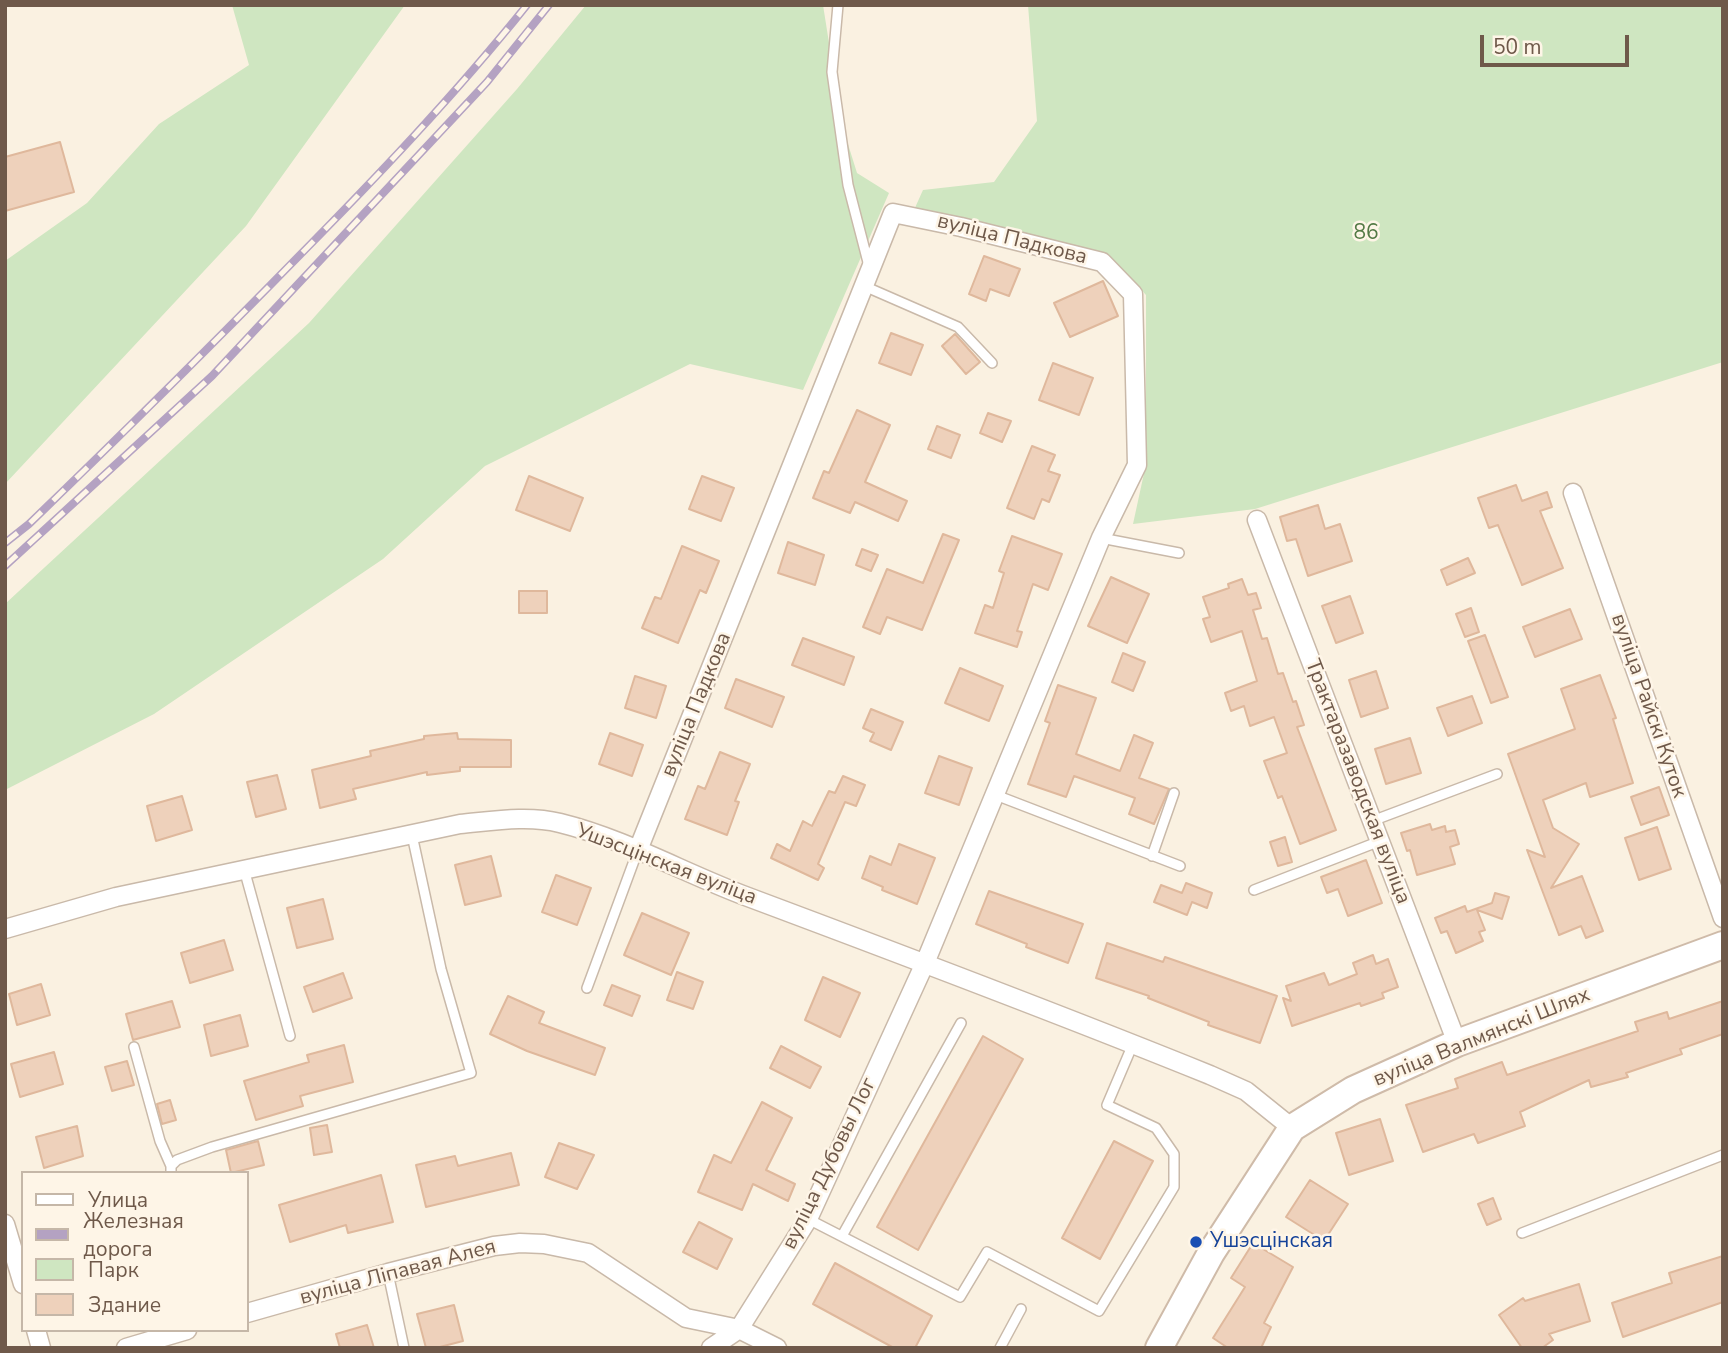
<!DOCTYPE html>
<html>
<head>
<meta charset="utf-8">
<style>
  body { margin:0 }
  #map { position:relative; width:1728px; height:1353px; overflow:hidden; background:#faf1e1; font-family:"Nunito Sans",sans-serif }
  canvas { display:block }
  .frame { position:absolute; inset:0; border:7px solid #6f594a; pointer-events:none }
  .legend { position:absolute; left:21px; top:1171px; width:228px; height:161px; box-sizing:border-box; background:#fef5e7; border:2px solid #c5b7a8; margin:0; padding:9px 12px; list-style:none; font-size:21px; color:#6f594a }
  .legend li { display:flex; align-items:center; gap:14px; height:35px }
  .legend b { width:35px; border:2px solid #c5b7a8 }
  .scale { position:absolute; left:1480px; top:35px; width:149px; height:32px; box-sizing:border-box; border:4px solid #6f594a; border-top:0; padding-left:9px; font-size:21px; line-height:24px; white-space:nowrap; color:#6f594a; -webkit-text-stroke:5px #fef5e7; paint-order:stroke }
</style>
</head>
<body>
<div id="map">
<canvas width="1728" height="1353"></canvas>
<div class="frame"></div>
<ul class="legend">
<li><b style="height:9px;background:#fff"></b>Улица</li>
<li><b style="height:9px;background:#b4a2c2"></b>Железная дорога</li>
<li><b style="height:19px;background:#cfe6c1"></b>Парк</li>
<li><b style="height:19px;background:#eed1bb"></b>Здание</li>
</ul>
<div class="scale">50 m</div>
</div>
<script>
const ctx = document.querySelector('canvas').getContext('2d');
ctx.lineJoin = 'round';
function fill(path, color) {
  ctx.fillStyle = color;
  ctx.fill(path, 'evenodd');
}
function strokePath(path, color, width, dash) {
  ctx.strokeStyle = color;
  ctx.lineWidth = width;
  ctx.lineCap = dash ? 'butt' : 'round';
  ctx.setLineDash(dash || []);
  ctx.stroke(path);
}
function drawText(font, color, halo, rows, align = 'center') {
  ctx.font = font + ' "Nunito Sans",sans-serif';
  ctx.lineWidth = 5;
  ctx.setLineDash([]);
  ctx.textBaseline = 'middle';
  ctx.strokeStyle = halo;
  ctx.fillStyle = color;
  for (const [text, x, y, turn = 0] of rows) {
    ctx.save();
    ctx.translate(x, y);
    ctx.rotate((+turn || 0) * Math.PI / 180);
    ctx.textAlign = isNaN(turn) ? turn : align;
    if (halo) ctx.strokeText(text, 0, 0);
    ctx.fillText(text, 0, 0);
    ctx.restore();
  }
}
fill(new Path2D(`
  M232,5H405L246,226L5,484V261L87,203L159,124L249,65Z
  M586,5H823L842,125L857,173L889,193L803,390L690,364L485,466L383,559L154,714L5,790V604L309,323L517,89Z
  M1028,5H1723V362L1255,509L1133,524L1146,464V295L1109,255L914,210L923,190L994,182L1037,121Z`), '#cfe6c1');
const building = new Path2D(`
  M60,142L74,192L5,211V157Z
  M984,256L1020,269L1009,296L990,289L986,301L969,294Z
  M1103,281L1118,316L1070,337L1054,303Z
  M891,333L923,345L911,375L879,363Z
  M955,334L980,362L966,374L942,346Z
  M1053,363L1093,378L1079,415L1039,400Z
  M857,410L890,425L865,482L907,501L898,521L855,502L850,513L813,498L824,471L829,473Z
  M988,413L1011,421L1002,442L980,433Z
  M937,426L960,435L951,458L928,449Z
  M1032,446L1055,455L1048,471L1060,475L1049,502L1042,499L1034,519L1007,508Z
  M529,476L583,498L570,531L516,510Z
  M702,476L734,488L721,521L689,509Z
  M1516,485L1522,501L1547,492L1552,507L1540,511L1563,568L1522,585L1498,525L1489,528L1478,498Z
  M1318,505L1325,529L1340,524L1352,561L1308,576L1296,539L1287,541L1280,517Z
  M943,534L959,540L922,630L887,617L880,634L863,627L887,569L923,583Z
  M1012,536L1062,554L1048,590L1033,584L1017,631L1022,632L1017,647L975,633L985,605L993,608L1004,573L999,571Z
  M788,542L824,555L815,585L778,573Z
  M682,546L719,561L706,593L700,590L678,643L642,628L655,597L661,599Z
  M862,549L878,555L871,571L856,565Z
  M1468,558L1475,573L1447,585L1441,570Z
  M1111,577L1149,594L1127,643L1088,626Z
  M1242,579L1248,595L1256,593L1261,608L1253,610L1262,639L1267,638L1278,674L1283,673L1293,702L1296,701L1304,725L1297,727L1336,830L1300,844L1282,796L1278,798L1264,761L1287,753L1274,717L1250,726L1244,706L1231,711L1225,693L1257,681L1242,631L1211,642L1203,619L1210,617L1203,597L1229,588L1228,584Z
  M519,591H547V613H519Z
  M1350,596L1363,633L1336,643L1322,606Z
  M1471,608L1479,632L1465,637L1456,614Z
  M1570,609L1582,639L1535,657L1523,627Z
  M1485,635L1508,697L1491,703L1468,641Z
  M803,638L854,657L844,685L792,665Z
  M1123,653L1145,662L1133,691L1112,682Z
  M960,668L1003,686L989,721L945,703Z
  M1376,671L1388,708L1361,717L1349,680Z
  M1600,675L1616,718L1613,719L1633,783L1590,797L1586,783L1543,800L1553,828L1579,844L1551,888L1582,876L1603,931L1586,938L1581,926L1559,935L1527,850L1545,857L1508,754L1575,729L1561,689Z
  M635,676L666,686L656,718L625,708Z
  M736,679L784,697L772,727L725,708Z
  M1058,685L1096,698L1076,754L1120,771L1134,735L1153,743L1139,778L1169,789L1154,824L1129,814L1135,798L1074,776L1066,797L1028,784L1050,723L1045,721Z
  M1472,696L1482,723L1448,736L1437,708Z
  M871,709L903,722L891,750L870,741L874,733L863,728Z
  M457,733L458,739L511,740V767H460V771L427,775V772L353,789L356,799L320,808L312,770L371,756L370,751L424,739V736Z
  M610,733L643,745L632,776L599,764Z
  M1410,738L1421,773L1386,784L1375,749Z
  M720,752L750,764L735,801L739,802L727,835L685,819L698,786L705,789Z
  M939,756L972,768L959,805L925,793Z
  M277,775L286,809L256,817L247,782Z
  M843,776L865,785L856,806L845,802L818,864L824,868L818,880L771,858L777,844L790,851L803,821L812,826L829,791L835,793Z
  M1659,787L1669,815L1641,825L1631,797Z
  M182,796L192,830L156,841L147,806Z
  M1430,824L1432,830L1445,826L1446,832L1455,830L1459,844L1450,847L1455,864L1417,875L1410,850L1407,851L1401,833Z
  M1657,827L1671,869L1639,880L1625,838Z
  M1285,837L1292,862L1278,866L1270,842Z
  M899,844L935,858L917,904L882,890L883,887L862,878L870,856L891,865Z
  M491,856L501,896L465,905L455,865Z
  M1366,860L1382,903L1348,916L1338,889L1327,893L1321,877Z
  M556,875L591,888L577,925L542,912Z
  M1186,883L1212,893L1207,908L1192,902L1187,915L1154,902L1161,885L1182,893Z
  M989,891L1083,924L1068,963L1026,947L1027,944L976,924Z
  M1495,893L1509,897L1502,919L1477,910L1485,930L1479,932L1483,941L1456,953L1447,931L1441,933L1435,918L1465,906L1467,912L1492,903Z
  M323,899L333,939L297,948L287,908Z
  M642,913L689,933L671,975L624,955Z
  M224,940L233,970L190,983L181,953Z
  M1107,943L1163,962L1165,957L1277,996L1260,1043L1208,1025L1209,1022L1148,998L1149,996L1096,978Z
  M1373,955L1376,964L1388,959L1398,987L1382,993L1384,998L1361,1006L1360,1003L1292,1026L1283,998L1291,1001L1286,986L1324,973L1329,985L1357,974L1353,963Z
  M677,972L703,982L693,1009L667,1000Z
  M343,973L352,998L313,1012L304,987Z
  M823,977L860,993L840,1037L805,1020Z
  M41,984L50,1015L17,1025L9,994Z
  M612,985L640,996L632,1016L604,1005Z
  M508,996L544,1012L539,1023L605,1048L595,1075L527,1051L490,1034Z
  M172,1001L180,1027L133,1040L126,1014Z
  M1723,1001V1034L1680,1049L1682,1054L1626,1073L1628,1077L1591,1087L1589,1080L1520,1112L1525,1126L1478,1143L1474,1134L1423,1152L1406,1105L1458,1088L1455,1079L1502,1062L1507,1075L1638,1031L1635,1022L1667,1012L1669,1019Z
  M240,1015L248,1046L211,1056L204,1025Z
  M983,1036L1023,1059L918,1250L877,1227Z
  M344,1045L353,1082L300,1096L303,1106L256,1120L244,1081L309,1062L307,1055Z
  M781,1046L821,1067L810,1088L770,1068Z
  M54,1052L63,1084L20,1097L11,1064Z
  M127,1061L134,1085L112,1091L105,1067Z
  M170,1100L176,1120L162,1124L157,1104Z
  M762,1102L792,1118L766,1170L795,1184L788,1201L753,1184L742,1210L698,1192L714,1155L731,1163Z
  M1380,1119L1393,1161L1349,1175L1336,1133Z
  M327,1125L332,1152L314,1155L310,1128Z
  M77,1126L83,1156L44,1168L36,1137Z
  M258,1141L264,1165L231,1173L226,1150Z
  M1114,1141L1153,1161L1100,1259L1062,1238Z
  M559,1143L594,1155L577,1189L545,1177Z
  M511,1153L519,1185L426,1207L416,1165L455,1156L458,1166Z
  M381,1175L393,1222L348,1233L346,1225L290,1242L279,1205Z
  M1310,1180L1348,1204L1324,1241L1286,1217Z
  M1493,1198L1501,1219L1487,1225L1478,1204Z
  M699,1222L732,1239L717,1269L683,1252Z
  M1253,1243L1293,1267L1264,1323L1271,1327L1261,1348H1228L1213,1338L1245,1287L1231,1278Z
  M1723,1256V1302L1623,1337L1612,1303L1672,1283L1669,1273Z
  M835,1263L932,1316L915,1348H894L813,1304Z
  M1579,1284L1590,1321L1549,1334L1553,1340L1542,1348H1522L1499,1315L1523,1298L1525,1301Z
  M454,1305L463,1341L436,1348H426L417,1314Z
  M367,1325L374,1348H340L336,1334Z`);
fill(building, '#eed1bb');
strokePath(building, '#dfb89c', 2);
const lane = new Path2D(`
  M838,5L832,72L848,185L869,266
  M864,286L958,327L992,363
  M1101,538L1179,553
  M993,794L1180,866
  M1372,821L1497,774
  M1152,856L1174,793
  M244,869L290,1036
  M1254,890L1380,841
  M587,988L638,850
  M134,1047L160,1141L171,1166
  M171,1173V1166L177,1160L212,1147L471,1073L441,969L412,835
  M808,1219L960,1297L987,1252L1099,1311L1174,1187V1154L1156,1128L1107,1105L1133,1044
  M1522,1233L1723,1155
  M842,1236L961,1023
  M388,1273L404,1348
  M1000,1348L1021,1309`);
const street = new Path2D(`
  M1573,493L1723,918
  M1257,520L1457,1043
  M638,850L893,213L961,227L1102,262L1133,294L1137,465L1101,538L925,963L808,1219L739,1329L711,1348
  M5,929L116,897L460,824C493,821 528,815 560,823C625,839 686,874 748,897C903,955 1057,1013 1210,1075L1246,1091L1292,1128
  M5,1224L23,1284
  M247,1313L388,1273L494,1246L520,1243L544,1244L588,1253L686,1318L739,1329L777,1348
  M36,1330L41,1348
  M126,1348L187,1330`);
const secondary = new Path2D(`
  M1159,1348L1211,1253L1292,1128L1353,1090L1457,1043L1723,945`);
strokePath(lane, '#c9b9a9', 12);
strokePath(street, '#c9b9a9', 21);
strokePath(secondary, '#cfbba9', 30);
strokePath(lane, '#fff', 9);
strokePath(street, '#fff', 18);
strokePath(secondary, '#fff', 26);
const rail = new Path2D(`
  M5,543L29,524C119,437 207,350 294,261C375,179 454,96 527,5
  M5,566L212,376L487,82L549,5`);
strokePath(rail, '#b4a2c2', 8);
strokePath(rail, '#fef5e7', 5, [16]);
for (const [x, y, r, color] of [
  [1196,1242,7,"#1a4fb4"]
]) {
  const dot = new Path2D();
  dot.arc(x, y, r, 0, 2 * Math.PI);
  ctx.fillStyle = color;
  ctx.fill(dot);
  strokePath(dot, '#fef5e7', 2.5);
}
drawText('21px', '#547a46', '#fef5e7', [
  ["86",1366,234]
]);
drawText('21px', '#6f594a', '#fef5e7', [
  ["вуліца Падкова",1012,240,14],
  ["вуліца Падкова",697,705,-68],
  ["вуліца Райскі Куток",1648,706,71],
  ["Трактаразаводская вуліца",1357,782,69],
  ["Ушэсцінская вуліца",666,865,21],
  ["вуліца Валмянскі Шлях",1482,1038,-22],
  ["вуліца Дубовы Лог",830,1164,-64],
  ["вуліца Ліпавая Алея",398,1273,-15]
]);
drawText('21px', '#164399', '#fef5e7', [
  ["Ушэсцінская",1210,1242]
], 'left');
</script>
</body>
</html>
